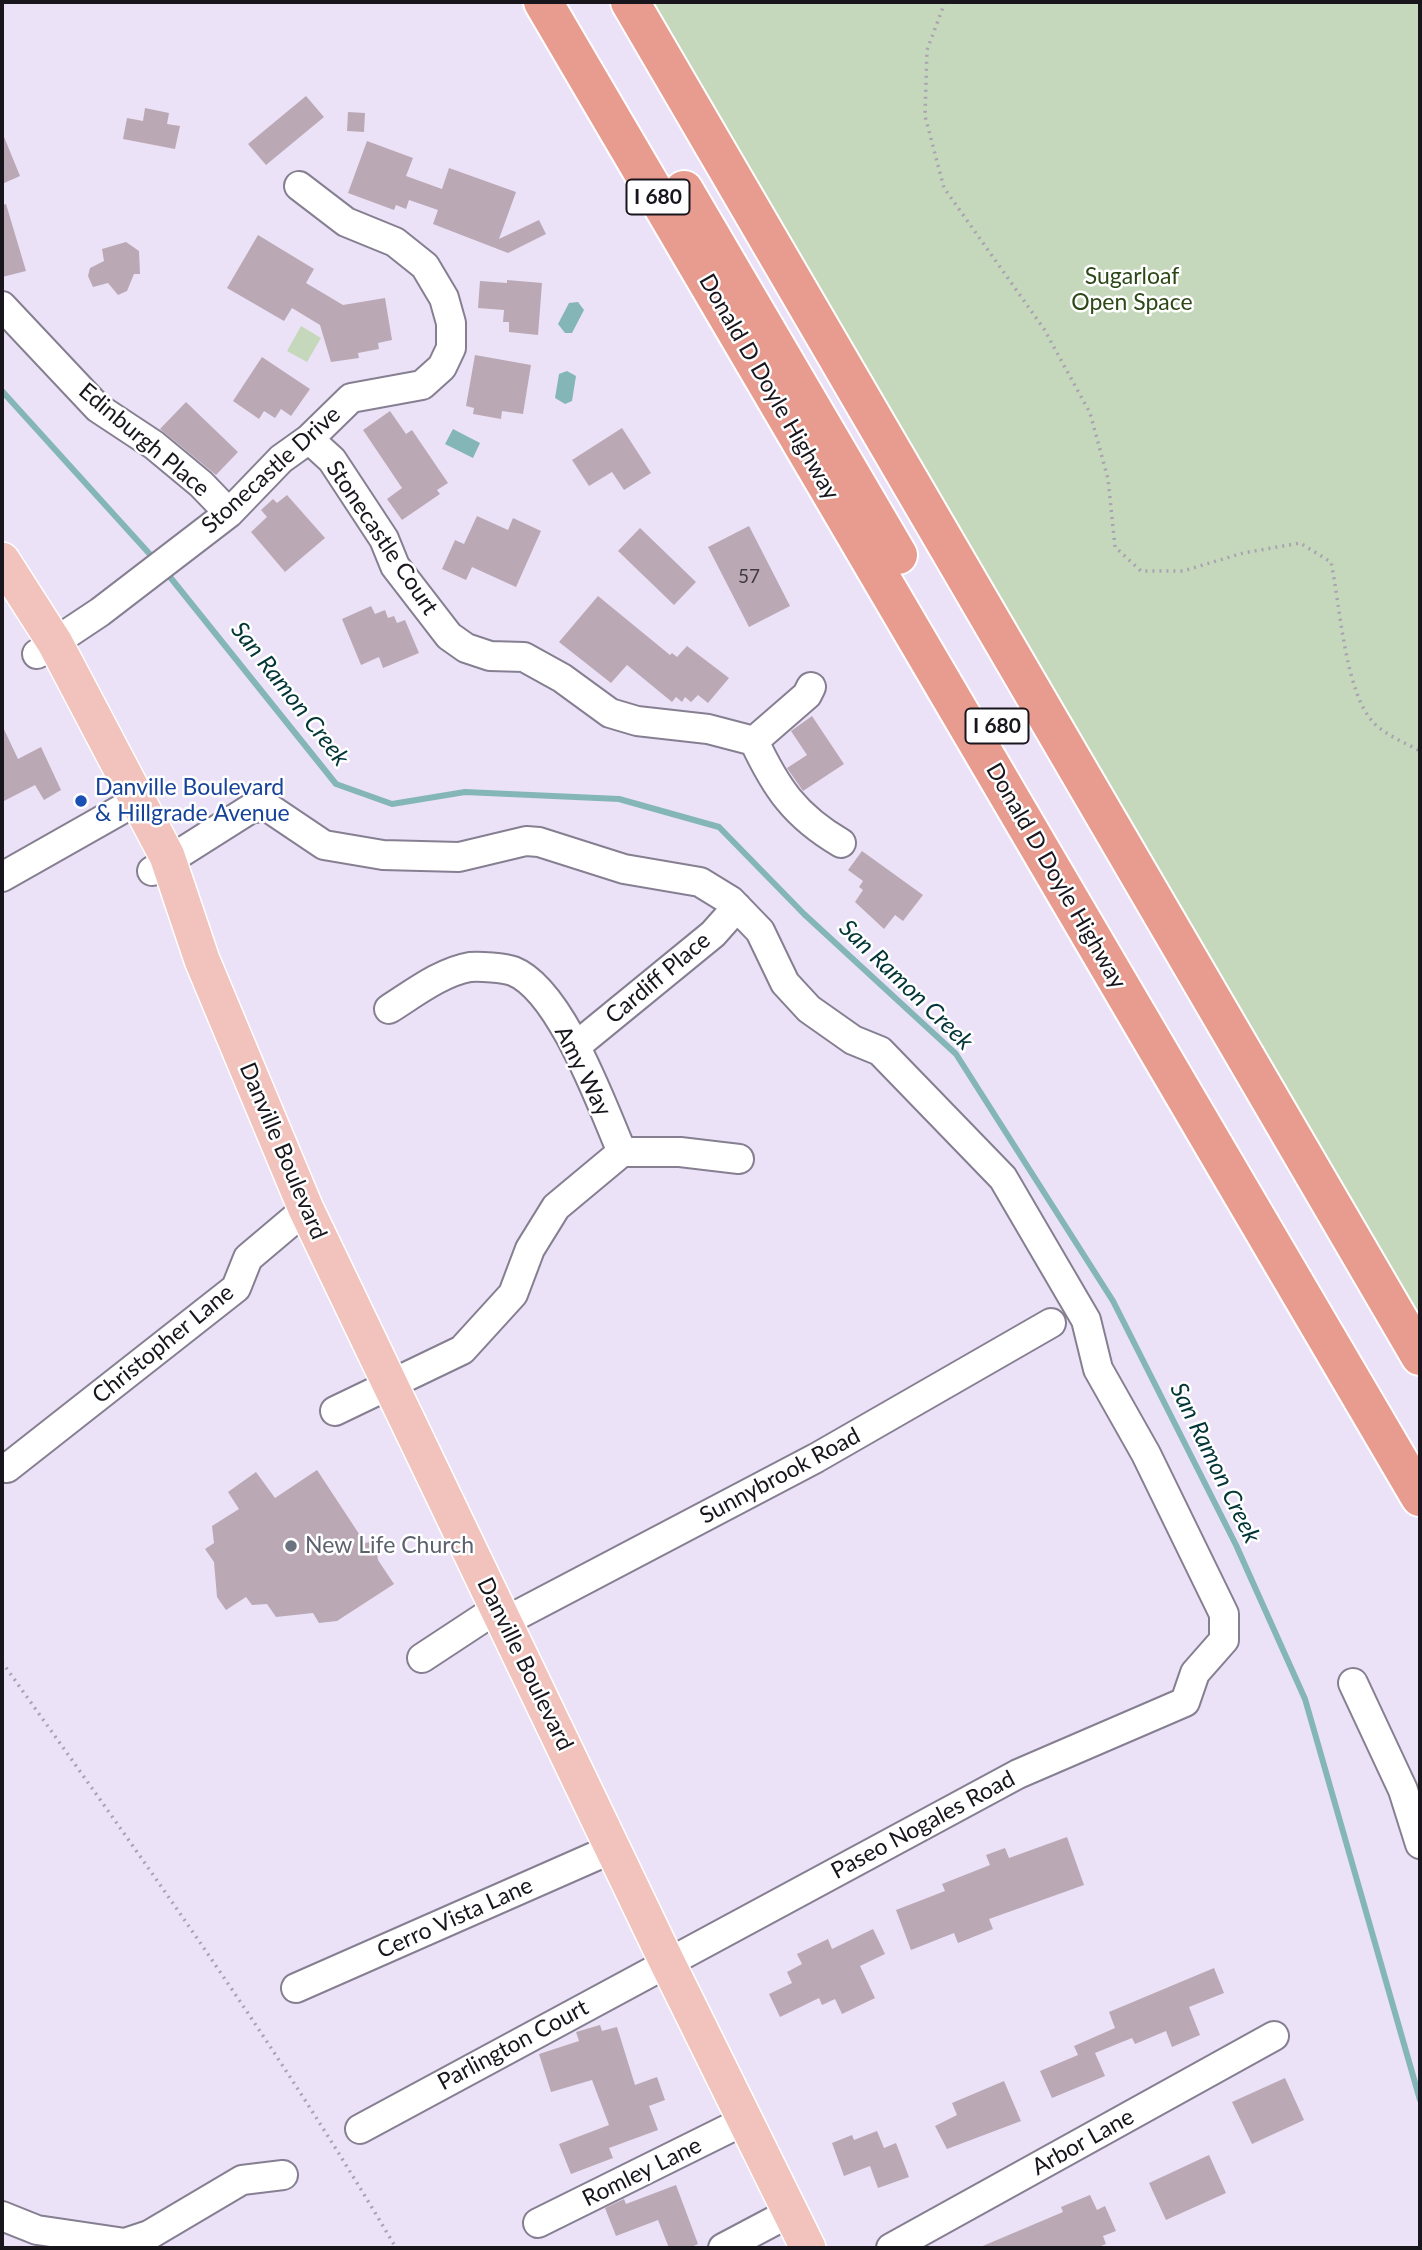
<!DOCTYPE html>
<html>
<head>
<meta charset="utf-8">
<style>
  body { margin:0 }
  #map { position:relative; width:1422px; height:2250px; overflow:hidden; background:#ebe2f7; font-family:Lato,sans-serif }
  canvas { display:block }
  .frame { position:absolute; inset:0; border:4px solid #18151c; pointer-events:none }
</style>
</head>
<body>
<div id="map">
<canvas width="1422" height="2250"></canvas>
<div class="frame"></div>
</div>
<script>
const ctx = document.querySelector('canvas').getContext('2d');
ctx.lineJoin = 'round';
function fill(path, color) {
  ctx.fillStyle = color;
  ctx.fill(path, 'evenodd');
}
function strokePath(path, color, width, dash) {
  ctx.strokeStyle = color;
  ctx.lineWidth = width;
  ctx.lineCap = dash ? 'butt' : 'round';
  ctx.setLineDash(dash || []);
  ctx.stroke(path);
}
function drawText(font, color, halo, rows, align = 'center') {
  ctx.font = font + ' Lato,sans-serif';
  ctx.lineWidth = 5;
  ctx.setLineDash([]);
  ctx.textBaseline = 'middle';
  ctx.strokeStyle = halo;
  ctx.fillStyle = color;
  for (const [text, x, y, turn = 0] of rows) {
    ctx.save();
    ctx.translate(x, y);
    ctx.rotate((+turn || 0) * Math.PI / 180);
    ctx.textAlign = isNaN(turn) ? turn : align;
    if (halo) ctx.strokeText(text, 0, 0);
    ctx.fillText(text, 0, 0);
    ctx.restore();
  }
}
fill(new Path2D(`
  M630,2H1420V1356Z
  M301,326L321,338L307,362L287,351Z`), '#c6d8bb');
fill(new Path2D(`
  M578,302L584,310L572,333H565L558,324L569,303Z
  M567,371L576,376L572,401L565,404L555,398L559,374Z
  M453,429L480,443L473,458L445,444Z`), '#84b6b7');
strokePath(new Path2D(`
  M2,391L156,561
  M166,572L336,784L392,804L465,792L619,799L719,827L804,914L956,1054L1113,1301L1236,1545L1305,1699L1420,2100`), '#84b6b7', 6);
fill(new Path2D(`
  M306,96L324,117L266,165L248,144Z
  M145,108L169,113L167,124L180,126L175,149L123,139L127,118L143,121Z
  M348,112L365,113L364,132L347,131Z
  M2,132L20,176L2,184Z
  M367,141L413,158L406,176L442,189L449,168L516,192L499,239L539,220L546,234L508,253L433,224L438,210L409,200L406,209L396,205L394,210L348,193Z
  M6,204L26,271L2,277V205Z
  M258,235L314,269L306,283L343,305L385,298L392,340L378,343L379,349L358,353L359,358L331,362L320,325L292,308L284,321L227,288Z
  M126,242L139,251L140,274H134L127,291L118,295L108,283L93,287L88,276L90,268L104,261L102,249Z
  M507,280L542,283L538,335L509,332V322H503L504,310L478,308L480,281L507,283Z
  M475,355L531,365L523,414L502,411L501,419L473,414L474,408L466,406Z
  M262,357L310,389L291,416L281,409L275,418L264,411L259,419L233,401Z
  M186,402L238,452L216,475L160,429Z
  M390,411L406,434L412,430L448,483L437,490L440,494L402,520L387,499L402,488L363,430Z
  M622,428L651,473L624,490L612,472L589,486L572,460Z
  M287,495L325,538L285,572L251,532L267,517L261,510L273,499L277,503Z
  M477,516L508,530L513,518L541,531L516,587L472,567L466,580L442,569L455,540L464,544Z
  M749,526L790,606L749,627L708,547Z
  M640,528L696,582L674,605L618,551Z
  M598,596L670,655L672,653L677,657L687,646L729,678L708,703L698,695L691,702L685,697L682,702L676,697L672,702L627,665L611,683L559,642Z
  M371,606L375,614L385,610L388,618L394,616L397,623L405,620L419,653L383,668L379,657L361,665L342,619Z
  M812,716L844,764L803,791L787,768L807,755L791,731Z
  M2,725L18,759L41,747L61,790L44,800L35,785L2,802Z
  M862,851L923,895L903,921L895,915L884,929L855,902L863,890L859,887L863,881L848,870Z
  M317,1470L365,1543L370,1542L377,1553L378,1560L394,1584L337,1621L319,1623L313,1613L276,1617L267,1604L252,1605L246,1597L226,1610L217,1597L214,1562L205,1549L214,1543L212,1526L239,1509L228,1492L256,1472L275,1498Z
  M1067,1837L1084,1885L989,1919L993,1929L958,1943L954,1933L911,1950L896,1910L945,1891L942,1884L990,1865L986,1855L1005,1848L1009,1858Z
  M873,1929L885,1954L860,1966L875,1998L842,2014L835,1999L822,2005L819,1998L780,2017L769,1994L792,1983L787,1972L802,1964L797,1954L828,1939L832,1949Z
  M1214,1968L1224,1993L1189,2007L1200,2035L1172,2047L1166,2031L1135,2044L1132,2038L1095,2053L1105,2076L1052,2098L1040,2071L1078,2055L1074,2046L1115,2028L1109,2012Z
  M600,2025L602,2031L617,2027L635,2085L657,2077L665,2100L649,2106L658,2130L609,2148L613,2158L571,2174L559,2144L609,2125L592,2080L551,2092L539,2054L579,2041L576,2032Z
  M1285,2078L1304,2120L1252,2144L1232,2102Z
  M1004,2081L1021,2121L947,2149L935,2126L957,2115L952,2103Z
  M877,2131L884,2148L896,2143L909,2177L878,2188L870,2166L844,2176L832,2143L852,2135L854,2140Z
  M1209,2155L1226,2193L1166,2220L1149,2183Z
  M676,2185L698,2244L689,2248H669L658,2220L616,2236L605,2208L624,2199L626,2204Z
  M1090,2195L1097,2210L1105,2206L1116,2231L1103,2236L1106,2244L1096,2248H978L1063,2212L1061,2207Z`), '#bba8b5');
const minor = new Path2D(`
  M2,306L98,408L154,445L201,484L229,513
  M309,439L332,460L384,539L395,566L449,636L466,648L490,656L524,657L562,678L610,713L637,721L708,729L754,741C776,788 795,816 841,843
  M37,654L100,612L229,513L281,459L309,439L351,398L422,385L442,367L451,348V323L444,298L425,266L395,242L346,222L299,186
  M754,741L807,695L811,687
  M152,871L250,809L266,806L324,845L383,855L459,857L526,841L539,842L624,869L700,882L731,901L760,931L785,983L809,1009L853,1040L880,1051L1003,1178L1086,1320L1098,1369L1146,1454L1224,1614V1640L1195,1673L1185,1702L1018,1774L360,2129
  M2,877L138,800
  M389,1009C413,994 441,972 470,967C480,966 504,968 513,971C561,990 602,1106 622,1152
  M576,1046L713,934L737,907
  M335,1411L462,1350L513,1294L530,1249L556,1207L622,1152H680L739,1159
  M7,1468L236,1288L248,1258L306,1209
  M504,1622L816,1458L1051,1323
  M422,1658L498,1608
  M1353,1683L1403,1790L1420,1844
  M296,1988L614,1848
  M2,2216L37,2230L125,2243L149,2235L242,2180L283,2175
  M538,2223L746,2120
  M723,2248L791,2212
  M891,2248L1274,2036`);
const major = new Path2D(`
  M2,560L55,643L167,856L202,960L306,1209L667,1962L808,2248`);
const highway = new Path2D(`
  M543,2L1420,1497
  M630,2L1420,1356
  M684,190L898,555`);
strokePath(minor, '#867f91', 32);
strokePath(major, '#fff', 38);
strokePath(highway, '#fff', 42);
strokePath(new Path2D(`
  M945,2L927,50L925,116L944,188L1044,329L1090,413L1108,479L1115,547L1141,571H1183L1243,553L1300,543L1331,562C1340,604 1345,694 1374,723C1385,735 1406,743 1420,751
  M2,1662C139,1854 277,2045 396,2248`), '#a9a2b3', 3.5, [2, 5]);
strokePath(minor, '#fff', 28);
strokePath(major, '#f1c3bc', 35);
strokePath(highway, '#e89b8f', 38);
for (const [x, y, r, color] of [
  [81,801,7,"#1a4fb4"],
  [291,1546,7,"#6b7280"]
]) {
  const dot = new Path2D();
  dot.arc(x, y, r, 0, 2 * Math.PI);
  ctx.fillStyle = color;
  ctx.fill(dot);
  strokePath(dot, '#fff', 2.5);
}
drawText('19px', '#413a42', null, [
  ["57",749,577]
]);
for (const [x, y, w] of [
  [658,197,63],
  [997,726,63]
]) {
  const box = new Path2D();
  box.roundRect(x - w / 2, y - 17.5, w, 35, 5);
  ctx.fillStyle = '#fff';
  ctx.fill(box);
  strokePath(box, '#18151c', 2);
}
drawText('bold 21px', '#18151c', null, [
  ["I 680",658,197],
  ["I 680",997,726]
]);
drawText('23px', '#2c4817', '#fff', [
  ["Sugarloaf",1132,277],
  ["Open Space",1132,303]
]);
drawText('23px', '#18151c', '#fff', [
  ["Donald D Doyle Highway",769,387,60],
  ["Edinburgh Place",144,440,40],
  ["Stonecastle Drive",271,470,-42],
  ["Stonecastle Court",382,538,56],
  ["Donald D Doyle Highway",1056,876,60],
  ["Cardiff Place",658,978,-40],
  ["Amy Way",583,1071,63],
  ["Danville Boulevard",283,1151,67],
  ["Christopher Lane",163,1344,-39],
  ["Sunnybrook Road",780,1476,-28],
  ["Danville Boulevard",525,1664,64],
  ["Paseo Nogales Road",923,1825,-28],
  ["Cerro Vista Lane",455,1918,-24],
  ["Parlington Court",513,2045,-28],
  ["Arbor Lane",1083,2142,-29],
  ["Romley Lane",642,2172,-26]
]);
drawText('23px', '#164399', '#fff', [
  ["Danville Boulevard",95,788],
  ["& Hillgrade Avenue",95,814]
], 'left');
drawText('23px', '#5b616d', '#fff', [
  ["New Life Church",305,1546]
], 'left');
drawText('italic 24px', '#023537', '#fff', [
  ["San Ramon Creek",290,694,52],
  ["San Ramon Creek",906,985,44],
  ["San Ramon Creek",1215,1463,64]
]);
</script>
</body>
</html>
